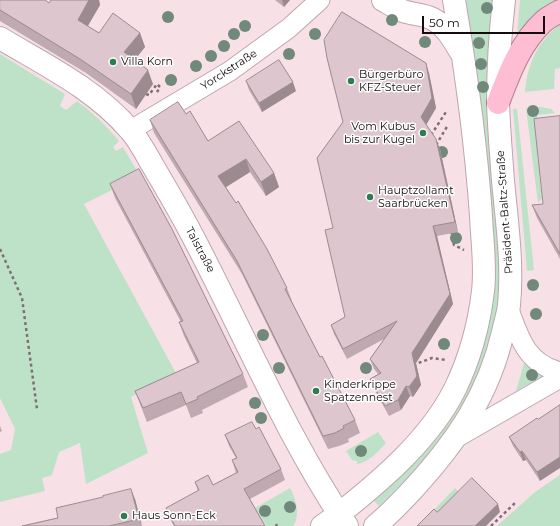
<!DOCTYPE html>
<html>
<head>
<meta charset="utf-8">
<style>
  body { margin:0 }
  #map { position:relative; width:560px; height:526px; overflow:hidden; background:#f8e0e7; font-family:Montserrat,sans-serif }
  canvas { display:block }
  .scale { position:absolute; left:422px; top:16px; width:123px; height:18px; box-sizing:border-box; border:2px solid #130b0e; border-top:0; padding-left:5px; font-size:12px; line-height:14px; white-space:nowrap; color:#130b0e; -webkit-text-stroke:3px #fff; paint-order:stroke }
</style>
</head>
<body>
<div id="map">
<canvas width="560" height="526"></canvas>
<div class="scale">50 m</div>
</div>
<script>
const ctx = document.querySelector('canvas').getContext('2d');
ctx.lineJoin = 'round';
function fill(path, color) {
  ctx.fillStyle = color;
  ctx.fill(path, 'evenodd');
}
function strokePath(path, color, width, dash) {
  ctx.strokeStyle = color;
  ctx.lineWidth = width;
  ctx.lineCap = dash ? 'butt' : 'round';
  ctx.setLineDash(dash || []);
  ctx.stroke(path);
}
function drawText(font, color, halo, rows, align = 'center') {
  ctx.font = font + ' Montserrat,sans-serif';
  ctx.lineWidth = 3;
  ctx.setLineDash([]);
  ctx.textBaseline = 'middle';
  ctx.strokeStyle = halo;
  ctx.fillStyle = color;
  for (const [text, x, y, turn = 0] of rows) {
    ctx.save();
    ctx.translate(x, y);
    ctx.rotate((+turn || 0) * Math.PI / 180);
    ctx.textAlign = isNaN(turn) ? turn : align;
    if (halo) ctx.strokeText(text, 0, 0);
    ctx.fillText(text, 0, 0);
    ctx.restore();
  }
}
fill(new Path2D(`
  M466,0H494L490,29L488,66L487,108L501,262L498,316L474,388L451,429L423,462L379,506L374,501L418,456L446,425L469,386L480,357L490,316L479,109Z
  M520,0H560V1L519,37L517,35Z
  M560,24V68L555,69L554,89L525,92C527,64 538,41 560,24Z
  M0,54L65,94L60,106L66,110L77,101C93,113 106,125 119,141L113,147L116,151L123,147L140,176L84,204L177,375L131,397L148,453L86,484L80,443L59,452L52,475L42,478L45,491L0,502V454L11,450L15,429L0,398Z
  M541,107L551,109L555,113L537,115L541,150L537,151L538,163L542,164L543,172L539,173L542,198L538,203L526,108Z
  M513,109H517L534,270L527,271Z
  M525,360L543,376L516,391Z
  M378,432L386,443C378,452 369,462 357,464V461L352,460L346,451Z
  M560,475V526H497L535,492Z
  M290,488C296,499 301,515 293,526H266L255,508Z
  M455,488L464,497L440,520L432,512Z`), '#bee2c8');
const minor = new Path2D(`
  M131,130L230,71L289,28L320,0
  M508,307C519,336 525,363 560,372
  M456,438L560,378`);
const tertiary = new Path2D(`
  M322,526L339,514`);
const secondary = new Path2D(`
  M383,0C390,4 396,8 403,11C411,14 420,14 428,17C443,22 452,37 460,51
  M0,38C45,65 95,89 130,130C139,140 146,154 153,166C166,188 179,210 191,233C243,331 285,434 347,526
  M339,514C382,480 430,439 455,389C470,358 479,325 483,291C486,266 482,240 481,216C476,144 466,71 454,0
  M375,526C390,514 402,501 414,488C457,441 489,394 503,332C505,323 508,314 509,305C513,264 507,223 503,181C501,155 499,129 498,103C498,69 500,34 504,0`);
const motorway = new Path2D(`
  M498,103C509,74 520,43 544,21C549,17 555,14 560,11`);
strokePath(minor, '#bda6ad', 21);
strokePath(tertiary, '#bda6ad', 24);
strokePath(secondary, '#bda6ad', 24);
strokePath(motorway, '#ac7f8d', 24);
strokePath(new Path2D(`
  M146,94L149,95L157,84L160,87L156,94
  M431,135L446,112
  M436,145L448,125
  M451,231L454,245L464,250
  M0,249L22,298L37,409
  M413,365L432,358L446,360
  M276,524L277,526
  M491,526L516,502`), '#7f6f74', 2.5, [3, 3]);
strokePath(minor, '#fff', 19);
strokePath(tertiary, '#fff', 22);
strokePath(secondary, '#fff', 22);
strokePath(motorway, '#febdd2', 22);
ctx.fillStyle = '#70897a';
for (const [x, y] of [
  [487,8],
  [168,17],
  [392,20],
  [245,26],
  [234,34],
  [315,34],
  [425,42],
  [479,43],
  [224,46],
  [289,54],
  [211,56],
  [481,64],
  [196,66],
  [171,80],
  [483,87],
  [533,111],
  [442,152],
  [456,238],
  [533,285],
  [536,314],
  [263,335],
  [444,344],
  [279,368],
  [366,368],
  [532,375],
  [255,403],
  [261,418],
  [361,451],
  [290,507],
  [265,511]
]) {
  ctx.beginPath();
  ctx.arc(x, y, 6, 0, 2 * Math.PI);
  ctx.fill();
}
fill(new Path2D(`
  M0,0L49,3L51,0H99L100,5L88,26L99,33H140L145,47L134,60L153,84L136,109L86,73L0,21Z
  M275,0H290L284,7Z
  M429,73L436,108L426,124L440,149L458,232L437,236L453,304L416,363L421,385L413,397L410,396L401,410L389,416L374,389L370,379L378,374L374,369L370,359L384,339L347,359L334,334L331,325L345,317L333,228L343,122Z
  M246,81L296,91L262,112L249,90Z
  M186,114L208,141L274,173L279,187L266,196L250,172L226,187L287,288L292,301V302L320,357L355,420L360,433L348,439L349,442L339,446L328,449L242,274L154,133L150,120Z
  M560,116V259L537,218L532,205L543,204Z
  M110,184L243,374L248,387L202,410L203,413L191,418L186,405L147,422L140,404L135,391L197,363L184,336L179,322H181L115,198Z
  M538,419L540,481L526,460L523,461L513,446L509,437Z
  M0,426L2,431L0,432Z
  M256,429L281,469L285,480L250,499L265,526H174L170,519L166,508L198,491L195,482L213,485L236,473L232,460L236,458L229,446L225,435Z
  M135,499L142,526H22Z`), '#beaab0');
fill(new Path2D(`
  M89,0H99L100,5L83,34L78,20Z
  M282,0H290L284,7Z
  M140,33L145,47L129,67L124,52Z
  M426,63L429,73L436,108L425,127L421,117Z
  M148,70L153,84L136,109L131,94Z
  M293,82L296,91L262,112L259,103Z
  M436,139L440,149L458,232L455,222Z
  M246,159L250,172L223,189L218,176Z
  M274,173L279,187L266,196L261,182Z
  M433,226L437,236L453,304L416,363L421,385L413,397L409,387L412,353Z
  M406,386L410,396L401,410L398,400Z
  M522,451L526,460L523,461L520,452Z
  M560,457V468L540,481L537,472Z
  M131,489L135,499L142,526L139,519Z
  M498,504L500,512L486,526H475Z`), '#9b8b90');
const building = new Path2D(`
  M0,0H45L49,3L51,0H89L78,20L99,33L113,13L140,33L124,52L148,70L131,94L80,59L0,10Z
  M342,12L426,63L432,98L421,117L436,139L455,222L433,226L450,294L412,353L417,376L409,387L406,386L398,400L385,406L370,379L381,373L370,359L397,321L343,349L331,325L345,317L325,230L333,228L317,158L343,122L327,58L324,40Z
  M279,60L293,82L259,103L246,81Z
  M178,102L186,114L190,111L208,141L239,121L274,173L261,182L246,159L218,176L236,203L238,201L267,249L287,288L285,289L320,357L322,356L355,420L343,426L344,428L335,433L323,436L237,261L150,120Z
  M560,116V254L532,205L543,204L534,119Z
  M139,169L172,229L243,374L197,397L198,399L186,404L181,392L143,408L135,391L199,362L179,322L183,321L110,184Z
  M560,405V457L537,472L522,451L520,452L509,437L537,418L538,419Z
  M252,422L256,429L259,427L281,469L244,489L265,526H175L166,508L199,490L195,482L208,475L213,485L238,472L232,460L237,458L225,435Z
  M472,478L498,504L475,526H417L434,509L437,512Z
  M131,489L139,519L109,526H22L58,518L56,508L103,497V496Z`);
fill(building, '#ddc6cd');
strokePath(building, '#9b8b90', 1);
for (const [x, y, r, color] of [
  [113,62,4,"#2e7d4e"],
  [351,81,4,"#2e7d4e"],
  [423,133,4,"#2e7d4e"],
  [370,197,4,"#2e7d4e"],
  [316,391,4,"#2e7d4e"],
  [124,516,4,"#2e7d4e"]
]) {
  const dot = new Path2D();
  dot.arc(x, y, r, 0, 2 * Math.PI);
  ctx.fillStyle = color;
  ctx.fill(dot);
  strokePath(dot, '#fff', 1.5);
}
drawText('11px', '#130b0e', '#fff', [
  ["Villa Korn",121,62],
  ["Bürgerbüro",359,75],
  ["KFZ-Steuer",359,88],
  ["Vom Kubus",415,127,"right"],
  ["bis zur Kugel",415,140,"right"],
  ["Hauptzollamt",378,191],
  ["Saarbrücken",378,204],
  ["Kinderkrippe",324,385],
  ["Spatzennest",324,398],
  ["Haus Sonn-Eck",132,516]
], 'left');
drawText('11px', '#130b0e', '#fff', [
  ["Yorckstraße",229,70,-33],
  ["Präsident-Baltz-Straße",505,212,-94],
  ["Talstraße",200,250,62]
]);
</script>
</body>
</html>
